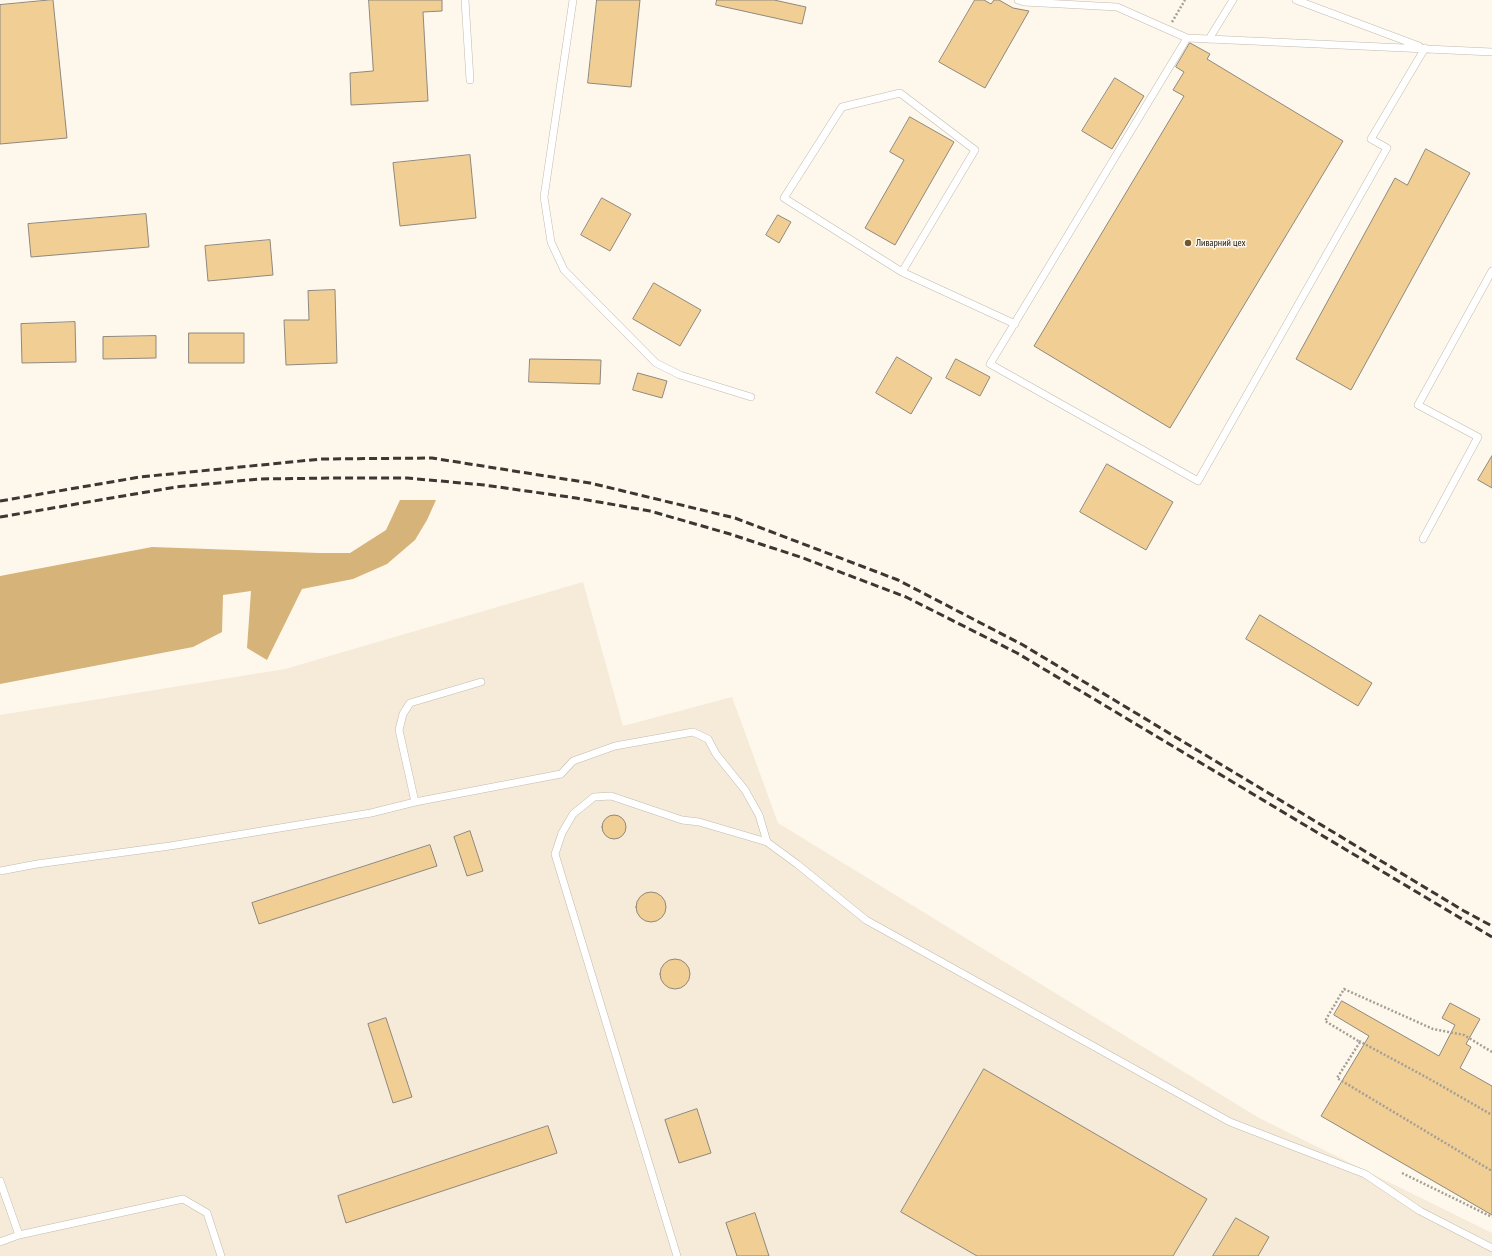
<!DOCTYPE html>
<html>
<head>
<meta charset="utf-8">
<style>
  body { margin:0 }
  canvas { display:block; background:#fef7eb }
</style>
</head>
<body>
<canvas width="1492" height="1256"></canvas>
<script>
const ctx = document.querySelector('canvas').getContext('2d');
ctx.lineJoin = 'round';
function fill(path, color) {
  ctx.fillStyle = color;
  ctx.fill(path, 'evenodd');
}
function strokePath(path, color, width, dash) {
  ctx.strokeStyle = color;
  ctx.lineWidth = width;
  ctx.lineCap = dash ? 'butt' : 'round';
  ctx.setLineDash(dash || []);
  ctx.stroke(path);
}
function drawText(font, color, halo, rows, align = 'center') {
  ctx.font = font + ' "PT Sans Narrow",sans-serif';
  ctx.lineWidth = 3;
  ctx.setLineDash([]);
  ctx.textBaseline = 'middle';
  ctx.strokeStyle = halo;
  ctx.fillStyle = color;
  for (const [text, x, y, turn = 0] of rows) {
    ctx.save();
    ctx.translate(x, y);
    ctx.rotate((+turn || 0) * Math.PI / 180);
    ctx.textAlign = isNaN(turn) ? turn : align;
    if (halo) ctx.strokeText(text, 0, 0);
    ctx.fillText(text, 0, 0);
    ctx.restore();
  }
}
fill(new Path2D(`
  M583,582L623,726L732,697L778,823L1259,1118L1492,1233V1256H0V715L285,669Z`), '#f6ebd9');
fill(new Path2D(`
  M400,500H436L427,520L415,540L387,564L353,579L302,589L267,660L247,648L251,591L223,595L222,632L193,647L0,684V576L152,547L319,553H350L386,530Z`), '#d5b379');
const building = new Path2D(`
  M53,0L67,138L0,144V5Z
  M369,0H442V11L423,12L428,101L351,105L350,73L373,71Z
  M597,0H640L631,87L588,83Z
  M717,0H774L806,7L802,24L716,5Z
  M975,0H984L991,4L994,0H999L1013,8L1029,11L985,88L939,62Z
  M1190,43L1210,54L1207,59L1343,141L1170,428L1034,346L1184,96L1173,90L1184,72L1176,67Z
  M1115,78L1144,96L1112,149L1082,131Z
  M910,117L954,142L895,245L865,228L904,160L890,152Z
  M1426,149L1470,173L1351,390L1296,359L1395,178L1407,185Z
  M470,155L476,218L400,226L393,163Z
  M602,198L631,214L610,251L581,235Z
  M146,214L149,247L31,257L28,224Z
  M778,215L791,222L779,243L766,235Z
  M270,240L273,275L208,281L205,246Z
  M654,283L701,310L680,346L633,319Z
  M335,290L337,363L286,365L284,320H309L308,291Z
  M75,322L76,362L22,363L21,324Z
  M189,333H244V363H189Z
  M156,336V358L103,359V337Z
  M897,357L932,378L911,414L876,393Z
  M530,359L601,360L600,384L529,382Z
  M956,359L990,377L980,396L946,378Z
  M638,373L667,381L662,398L633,390Z
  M1492,456V488L1478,480Z
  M1107,464L1173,502L1146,550L1080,512Z
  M1260,615L1372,683L1358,706L1246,639Z
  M602 827a12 12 0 1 1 24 0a12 12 0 1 1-24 0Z
  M470,831L483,871L467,876L454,837Z
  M430,845L437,866L259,924L252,903Z
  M636 907a15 15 0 1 1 30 0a15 15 0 1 1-30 0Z
  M660 974a15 15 0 1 1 30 0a15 15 0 1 1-30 0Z
  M1342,1001L1439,1056L1455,1025L1442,1018L1450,1003L1480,1019L1466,1044L1471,1047L1460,1068L1492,1086V1215L1321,1116L1369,1036L1334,1015Z
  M386,1018L412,1097L393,1103L368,1024Z
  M984,1069L1207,1199L1173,1256H977L901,1212Z
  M697,1109L711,1153L679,1163L665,1120Z
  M548,1126L557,1153L346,1223L338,1196Z
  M755,1213L769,1256H737L726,1223Z
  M1236,1218L1269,1237L1258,1256H1213Z`);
fill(building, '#f1cf94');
strokePath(building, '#8f887e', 1);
const lane = new Path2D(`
  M465,0L470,80
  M573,0L544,197L551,242L564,270L656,363L680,375L751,397
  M1018,0L1024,2L1117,7L1187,38
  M1296,0L1419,46
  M1209,39L1233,0
  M1425,48L1371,139L1387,148L1198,481L990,364L1187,38L1492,52
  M902,272L784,198L842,107L900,93L975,150L902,272L1015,324
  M1423,539L1478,437L1418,405L1492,271
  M415,802L399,730L403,714L410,703L481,682
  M0,871L37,864L170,846L371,813L415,802L561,774L573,761L615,746L693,732L708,739L716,754L745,790L759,815L767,842L797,864L866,920L1230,1122L1365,1174L1420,1211L1492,1248
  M0,1181L19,1235L0,1242
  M19,1235L183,1199L207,1213L221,1256
  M677,1256L555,854L562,833L573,814L594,797L611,796L682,820L699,822L767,842`);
strokePath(lane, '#c1baaf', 8);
strokePath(new Path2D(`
  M1172,22L1185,0
  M1359,1041L1426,1077L1492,1115
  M1492,1052L1464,1035L1433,1029L1344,989L1325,1021L1360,1042L1337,1078L1492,1171
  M1402,1173L1492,1217`), '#a49f96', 2.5, [2, 2]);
strokePath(lane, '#fff', 7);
strokePath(new Path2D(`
  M0,501L140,477L321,459L432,458L590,483L735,518L898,580L1023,645L1464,911L1492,926
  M0,517L176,487L259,479L333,478H407L484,485L576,498L650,511L730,534L803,558L906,597L1017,653L1492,937`), '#3b3732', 3, [8, 4]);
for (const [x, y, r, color] of [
  [1188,243,4,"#73572a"]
]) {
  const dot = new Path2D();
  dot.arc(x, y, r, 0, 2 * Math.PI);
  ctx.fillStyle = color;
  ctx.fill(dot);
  strokePath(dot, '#fef7eb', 1.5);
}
drawText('10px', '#171410', '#fef7eb', [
  ["Ливарний цех",1196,243]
], 'left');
</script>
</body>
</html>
